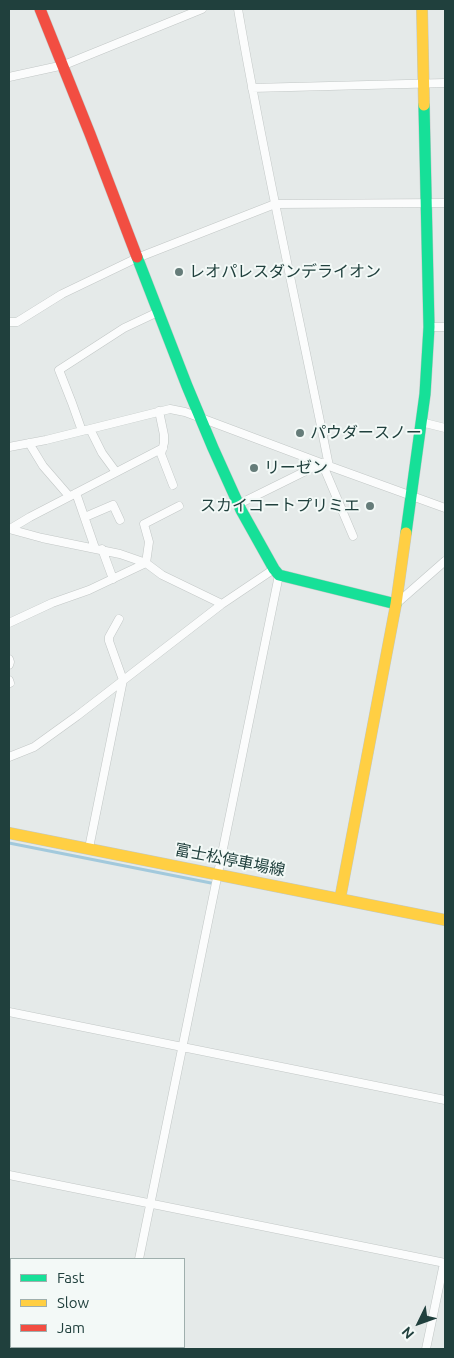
<!DOCTYPE html>
<html>
<head>
<meta charset="utf-8">
<style>
  body { margin:0 }
  #map { position:relative; width:454px; height:1358px; overflow:hidden; background:#e5eae9; font-family:Ubuntu,sans-serif }
  canvas { display:block }
  .frame { position:absolute; inset:0; border:10px solid #20403d; pointer-events:none }
  .legend { position:absolute; left:10px; top:1258px; width:175px; height:90px; box-sizing:border-box; background:#f3f9f7; border:1px solid #9fafad; margin:0; padding:6px 9px; list-style:none; font-size:15px; color:#20403d }
  .legend li { display:flex; align-items:center; gap:10px; height:25px }
  .legend b { width:25px; border:1px solid #9fafad }
  .north { position:absolute; left:394px; top:1298px; width:50px; height:50px; -webkit-text-stroke:4px #f3f9f7; paint-order:stroke; rotate:228deg; font-size:14px; font-weight:700; line-height:20px; text-align:center; color:#20403d }
  .north::after { content:''; display:block; margin:auto; width:18px; height:22px; background:#20403d; clip-path:polygon(50% 0,100% 100%,50% 72%,0 100%) }
</style>
</head>
<body>
<div id="map">
<canvas width="454" height="1358"></canvas>
<div class="frame"></div>
<ul class="legend">
<li><b style="height:6px;background:#16e098"></b>Fast</li>
<li><b style="height:6px;background:#ffcf43"></b>Slow</li>
<li><b style="height:6px;background:#f24e42"></b>Jam</li>
</ul>
<div class="north">N</div>
</div>
<script>
const ctx = document.querySelector('canvas').getContext('2d');
ctx.lineJoin = 'round';
function strokePath(path, color, width, dash) {
  ctx.strokeStyle = color;
  ctx.lineWidth = width;
  ctx.lineCap = dash ? 'butt' : 'round';
  ctx.setLineDash(dash || []);
  ctx.stroke(path);
}
function drawText(font, color, halo, rows, align = 'center') {
  ctx.font = font + ' Ubuntu,"Noto Sans JP",sans-serif';
  ctx.lineWidth = 4;
  ctx.setLineDash([]);
  ctx.textBaseline = 'middle';
  ctx.strokeStyle = halo;
  ctx.fillStyle = color;
  for (const [text, x, y, turn = 0] of rows) {
    ctx.save();
    ctx.translate(x, y);
    ctx.rotate((+turn || 0) * Math.PI / 180);
    ctx.textAlign = isNaN(turn) ? turn : align;
    if (halo) ctx.strokeText(text, 0, 0);
    ctx.fillText(text, 0, 0);
    ctx.restore();
  }
}
strokePath(new Path2D(`
  M9,843L211,883`), '#a2c9dc', 3);
const street = new Path2D(`
  M238,9C264,162 299,314 329,466
  M9,77L64,65L202,9
  M252,88L445,83
  M9,322H17L62,294L137,258L275,204L445,203
  M429,327H445
  M159,411L164,435V443L161,454L173,485
  M421,422L445,428
  M90,429L102,453L116,472
  M82,431L72,403L59,370L124,328L158,312
  M29,443L43,466L69,496
  M9,447L46,440L170,409L185,412L329,466L445,508
  M76,493L95,548
  M239,504L322,463L353,536
  M85,517L113,505L120,520
  M9,529L42,538L120,554L146,563L162,575L222,604
  M10,529L30,517L163,448
  M102,549L113,579
  M146,563L149,542L144,524L179,506
  M396,604L445,561
  M9,623L52,603L89,590L146,563
  M9,659L10,662L9,665
  M9,680L10,683H9
  M9,757L34,747L77,716L222,604L274,569
  M89,848L123,680L109,641V637L119,619
  M9,1012L445,1100
  M9,1175L445,1263
  M139,1259L279,575
  M9,1336L11,1337
  M59,1347L71,1349
  M121,1349L122,1347
  M426,1349L444,1263`);
const fast = new Path2D(`
  M137,257L187,386L213,448L241,510L274,569L279,575L396,604
  M406,533L425,394L429,327L424,105`);
const slow = new Path2D(`
  M422,9L424,105
  M9,833L445,920
  M340,899L396,604L406,533`);
const jam = new Path2D(`
  M40,9L90,134L137,257`);
strokePath(street, '#c2c7c6', 9);
strokePath(fast, '#c0c8c6', 12);
strokePath(slow, '#c0c8c6', 12);
strokePath(jam, '#c0c8c6', 12);
strokePath(street, '#fbfcfc', 8);
strokePath(fast, '#16e098', 11);
strokePath(slow, '#ffcf43', 11);
strokePath(jam, '#f24e42', 11);
for (const [x, y, r, color] of [
  [179,272,5,"#657c79"],
  [300,433,5,"#657c79"],
  [254,468,5,"#657c79"],
  [370,506,5,"#657c79"]
]) {
  const dot = new Path2D();
  dot.arc(x, y, r, 0, 2 * Math.PI);
  ctx.fillStyle = color;
  ctx.fill(dot);
  strokePath(dot, '#f3f9f7', 2);
}
drawText('16px', '#20403d', '#f3f9f7', [
  ["レオパレスダンデライオン",189,272],
  ["パウダースノー",310,433],
  ["リーゼン",264,468],
  ["スカイコートプリミエ",360,506,"right"]
], 'left');
drawText('16px', '#20403d', '#f3f9f7', [
  ["富士松停車場線",230,860,11]
]);
</script>
</body>
</html>
